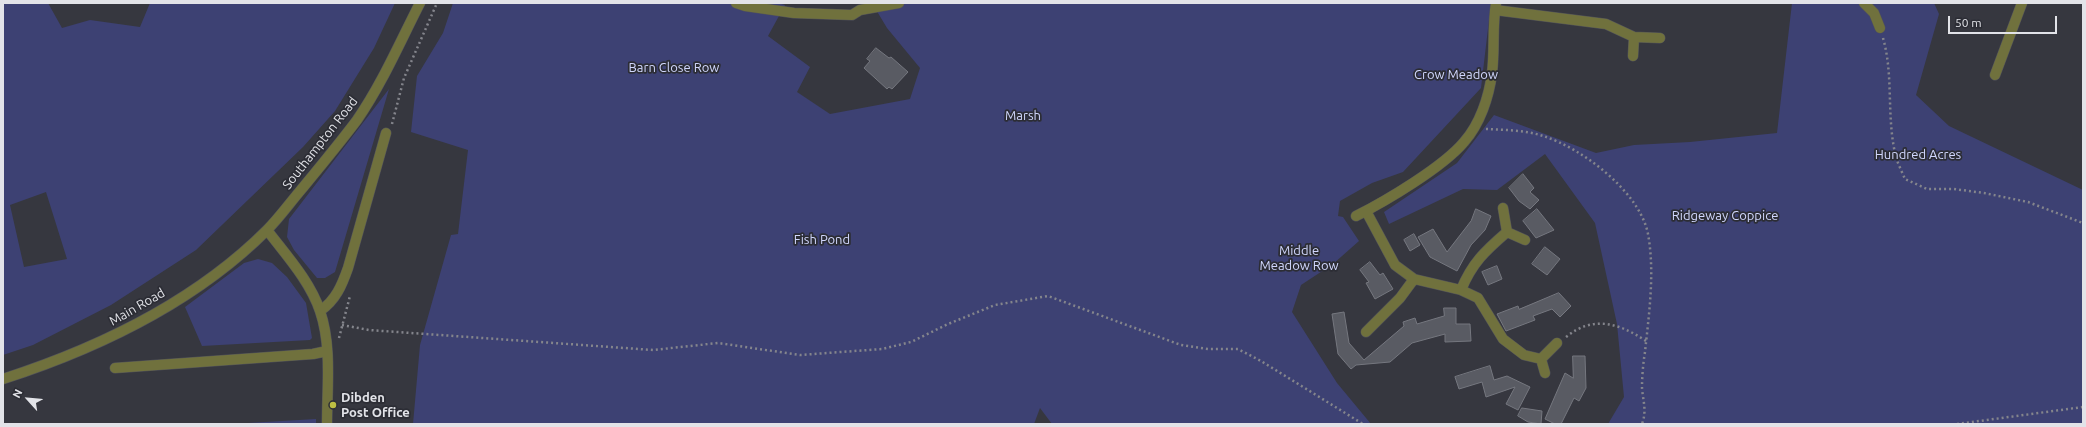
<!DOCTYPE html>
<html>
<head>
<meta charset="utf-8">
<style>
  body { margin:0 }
  #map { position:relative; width:2086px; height:427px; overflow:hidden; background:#36373f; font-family:Ubuntu,sans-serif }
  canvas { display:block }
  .frame { position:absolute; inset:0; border:4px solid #e2e3e8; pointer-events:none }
  .north { position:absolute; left:8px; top:379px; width:40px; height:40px; -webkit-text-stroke:3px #2c2d35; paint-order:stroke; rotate:297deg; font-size:11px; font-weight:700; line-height:16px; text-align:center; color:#e2e3e8 }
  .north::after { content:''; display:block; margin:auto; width:14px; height:18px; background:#e2e3e8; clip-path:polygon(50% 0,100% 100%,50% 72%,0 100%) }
  .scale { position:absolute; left:1948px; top:16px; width:109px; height:18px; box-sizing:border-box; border:2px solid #e2e3e8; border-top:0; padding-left:5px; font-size:12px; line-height:14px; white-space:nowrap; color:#e2e3e8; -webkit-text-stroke:3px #2c2d35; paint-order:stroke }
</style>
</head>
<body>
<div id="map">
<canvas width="2086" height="427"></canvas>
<div class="frame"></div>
<div class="north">N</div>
<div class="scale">50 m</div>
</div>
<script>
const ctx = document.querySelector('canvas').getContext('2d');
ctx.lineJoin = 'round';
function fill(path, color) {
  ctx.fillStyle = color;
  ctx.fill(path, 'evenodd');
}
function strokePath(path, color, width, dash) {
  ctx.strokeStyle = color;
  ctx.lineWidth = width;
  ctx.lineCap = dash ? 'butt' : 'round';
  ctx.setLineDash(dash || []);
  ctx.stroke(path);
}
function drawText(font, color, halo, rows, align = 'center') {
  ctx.font = font + ' Ubuntu,sans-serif';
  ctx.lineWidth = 3.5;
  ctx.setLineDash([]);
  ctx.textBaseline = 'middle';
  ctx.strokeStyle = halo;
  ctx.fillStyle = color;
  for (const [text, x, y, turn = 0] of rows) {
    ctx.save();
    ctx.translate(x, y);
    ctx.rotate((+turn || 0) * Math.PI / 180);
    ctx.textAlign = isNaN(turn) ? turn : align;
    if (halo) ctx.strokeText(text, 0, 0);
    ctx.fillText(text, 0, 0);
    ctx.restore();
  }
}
fill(new Path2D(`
  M3,3H48L62,28L90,20L140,27L150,3H395L374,48L335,111L303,147L196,250L111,305L33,345L3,355ZM46,192L67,259L24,267L10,205Z
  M453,3H778L785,5L768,36L810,67L797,92L830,114L910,99L920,68L887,28L872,3H1491L1481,88L1403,172L1372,183L1340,201L1338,216L1343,217L1359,241L1333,264L1301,285L1292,312L1337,383L1371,424H1052L1040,408L1034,424H413L420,345L451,235L458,234L468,150L411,132L417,76L443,33Z
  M1792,3H1934L1939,14L1916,95L1949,126L2083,190V424H1608L1624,397L1617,324L1595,223L1545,154L1497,190L1463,189L1389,224L1384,212L1457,163L1494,115L1596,153L1634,145L1690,142L1777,133Z
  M389,89L335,272L325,278H317L294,250L287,237L289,219Z
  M258,259L272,263L287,277L306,303L312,338L310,340L202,346L185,307L244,263Z
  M316,419V424H231Z`), '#3d4173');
const building = new Path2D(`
  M876,48L889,58L891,57L908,72L892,89L889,87L887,89L864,68L870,61L867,59Z
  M1523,174L1534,188L1530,192L1539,200L1530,209L1519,201L1509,188Z
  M1476,209L1491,216L1485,230L1471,245L1457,271L1430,257L1418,237L1433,229L1447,252L1471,221Z
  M1537,209L1554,230L1536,238L1523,221Z
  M1414,234L1420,245L1410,251L1404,240Z
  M1545,247L1560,259L1547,275L1532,264Z
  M1370,262L1380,275L1383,273L1393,289L1375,299L1366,283L1369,282L1360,270Z
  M1497,266L1502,279L1488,285L1482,272Z
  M1559,293L1571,306L1560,317L1552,309L1533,316L1535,320L1506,331L1497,314L1518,306L1519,309Z
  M1444,308H1456V324H1470L1471,341L1445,342V334L1412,343L1390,362L1356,365L1351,369L1338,354L1332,314L1344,312L1349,343L1364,360L1404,326L1403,322L1415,318L1417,324L1444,316Z
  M1573,356H1585L1586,388L1579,401L1574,398L1561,424H1555L1545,419L1565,373L1573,378Z
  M1490,366L1494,380L1507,376L1530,387L1518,410L1506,404L1515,387L1486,397L1482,382L1459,389L1455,377Z
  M1522,408L1542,411L1541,424L1528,422L1518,416Z`);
fill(building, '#595b63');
strokePath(building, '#75777f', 1);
const minor = new Path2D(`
  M736,3L745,6L794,13L852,15L860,10L899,3
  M1864,3L1874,13L1880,28
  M1495,10L1606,24L1634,37L1660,38
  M1633,56L1634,37
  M1995,75L2022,3
  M1503,208L1507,232
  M1366,211L1395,265L1414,279L1461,290C1472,263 1485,251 1507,232L1525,240
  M1356,216C1386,201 1443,167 1464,142C1480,124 1489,97 1492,73C1495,50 1492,26 1496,3
  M267,230C286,255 310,281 320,311C332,346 327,388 327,424
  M1461,290L1478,298L1503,339L1524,355L1541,359L1545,373
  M320,311C336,300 342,285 348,268L386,133
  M1366,332L1400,298L1414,279
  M1541,359L1557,343
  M115,368L313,354L327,351
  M3,379C99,348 195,302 267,230C279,218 289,204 300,191C319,168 339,144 357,120C382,84 400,42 420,3`);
strokePath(minor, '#52535a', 11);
strokePath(new Path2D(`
  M1883,38C1894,76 1886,118 1896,157C1898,164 1902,172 1905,179L1927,189H1954L1984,193L2028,202L2083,223
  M392,124L404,78L437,3
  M1486,129C1505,130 1525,130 1543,136C1582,148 1640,192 1648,234C1655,272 1649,314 1645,352C1643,364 1642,377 1642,388C1643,401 1647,411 1642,424
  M342,325L369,330L653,350L718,343L800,355L882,349L911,342L948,324L995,305L1048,296L1181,345L1208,349H1238L1261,361L1363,424
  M1566,337C1593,315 1619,323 1646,341
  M339,338L350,296
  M1957,424L2083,407`), '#84858c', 2.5, [2, 3]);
strokePath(minor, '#70713d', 10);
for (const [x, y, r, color] of [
  [333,405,4,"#bdbf43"]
]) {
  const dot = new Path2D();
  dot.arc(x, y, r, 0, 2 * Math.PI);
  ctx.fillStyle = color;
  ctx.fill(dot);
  strokePath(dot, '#2c2d35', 1.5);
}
drawText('13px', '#d1d7fd', '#2c2d35', [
  ["Barn Close Row",674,68],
  ["Crow Meadow",1456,75],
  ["Marsh",1023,116],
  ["Hundred Acres",1918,155],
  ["Ridgeway Coppice",1725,216],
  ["Fish Pond",822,240],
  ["Middle",1299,251],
  ["Meadow Row",1299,266]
]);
drawText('13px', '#e2e3e8', '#2c2d35', [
  ["Southampton Road",320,143,-52],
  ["Main Road",137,307,-30]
]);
drawText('bold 13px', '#e2e3e8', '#2c2d35', [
  ["Dibden",341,398],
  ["Post Office",341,413]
], 'left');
</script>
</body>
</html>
